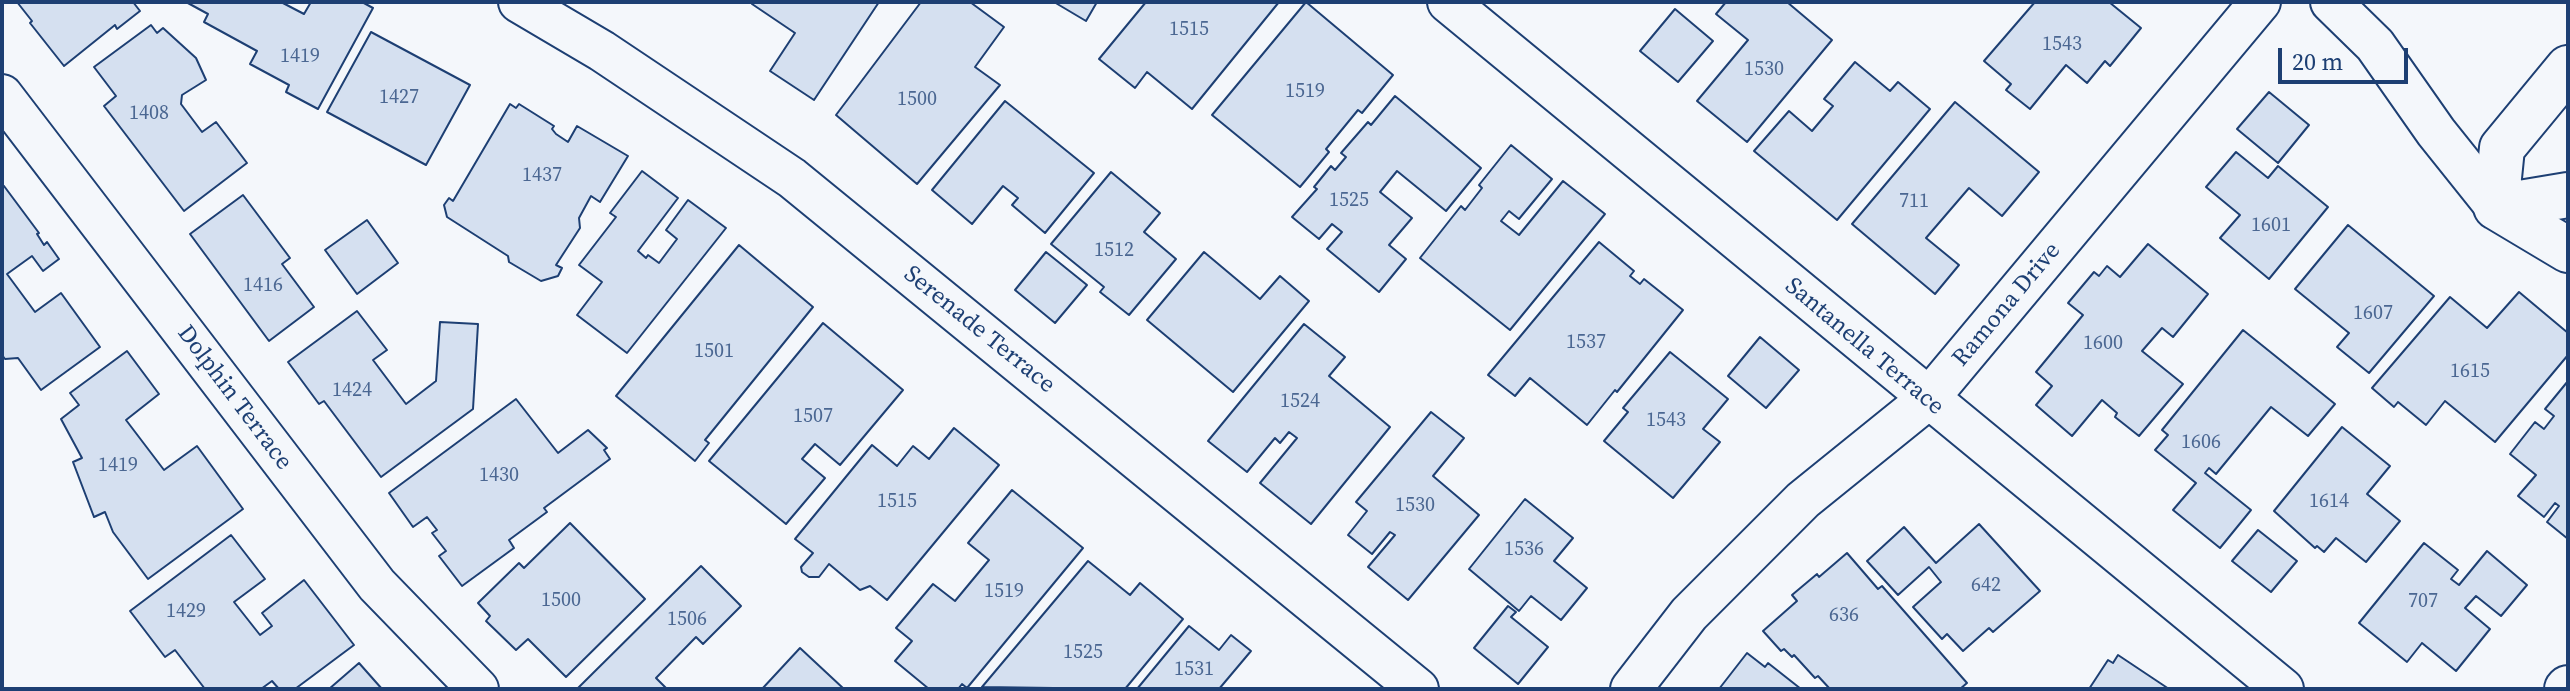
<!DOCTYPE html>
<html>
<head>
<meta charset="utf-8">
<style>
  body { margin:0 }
  #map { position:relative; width:2570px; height:691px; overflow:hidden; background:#f4f7fb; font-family:"Source Serif 4",serif }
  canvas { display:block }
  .frame { position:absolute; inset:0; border:4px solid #1d3f73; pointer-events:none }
  .scale { position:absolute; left:2278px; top:48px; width:130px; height:36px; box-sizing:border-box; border:4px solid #1d3f73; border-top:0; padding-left:10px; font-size:24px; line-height:28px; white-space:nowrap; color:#1d3f73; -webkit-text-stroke:6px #f4f7fb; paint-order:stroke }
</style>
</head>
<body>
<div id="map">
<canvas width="2570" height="691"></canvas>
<div class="frame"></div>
<div class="scale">20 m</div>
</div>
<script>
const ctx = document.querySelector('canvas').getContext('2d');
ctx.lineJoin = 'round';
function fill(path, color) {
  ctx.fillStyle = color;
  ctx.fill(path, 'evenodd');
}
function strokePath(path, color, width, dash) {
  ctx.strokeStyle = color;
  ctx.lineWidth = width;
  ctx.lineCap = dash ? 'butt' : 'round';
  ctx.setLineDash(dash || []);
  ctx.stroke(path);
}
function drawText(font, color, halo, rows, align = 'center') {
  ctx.font = font + ' "Source Serif 4",serif';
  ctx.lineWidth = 6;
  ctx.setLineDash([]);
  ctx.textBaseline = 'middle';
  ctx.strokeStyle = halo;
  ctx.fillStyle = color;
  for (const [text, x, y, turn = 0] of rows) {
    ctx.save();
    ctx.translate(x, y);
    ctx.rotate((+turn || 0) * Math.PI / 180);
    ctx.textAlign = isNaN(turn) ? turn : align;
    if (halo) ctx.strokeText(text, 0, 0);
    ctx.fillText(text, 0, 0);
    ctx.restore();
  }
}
const building = new Path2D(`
  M17,2H133L140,11L117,29L115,25L64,66L30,23L32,21Z
  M186,2H281L304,14L311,2H362L373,8L318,109L286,92L289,85L250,64L257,51L204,22L208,14Z
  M754,2H879L814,100L770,71L795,33L752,4Z
  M921,2H970L1004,27L975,67L1000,85L917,184L836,115Z
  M1054,2H1097L1086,21Z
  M1146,2H1279L1192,109L1147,72L1135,88L1099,59Z
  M1306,2L1393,75L1362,113L1358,110L1326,149L1329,152L1300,187L1212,115Z
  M1726,2H1787L1832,40L1747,142L1697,101L1748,40L1716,14Z
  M2035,2H2109L2141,28L2110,66L2105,61L2087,83L2066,65L2030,109L2006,90L2011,84L1984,61Z
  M1675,9L1713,41L1678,82L1640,51Z
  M151,25L157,33L163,28L196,58L206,80L182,95L181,104L202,132L216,122L247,163L184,211L104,106L116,96L94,67Z
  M371,32L470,85L426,165L327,112Z
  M1855,62L1890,91L1898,82L1930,109L1837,220L1754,151L1789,111L1812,131L1833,106L1824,99Z
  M2269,92L2309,125L2278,163L2237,129Z
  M1395,96L1481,168L1446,211L1397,171L1380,192L1412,218L1389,245L1406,259L1379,292L1327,249L1342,232L1332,224L1319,239L1292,217L1317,189L1314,187L1331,166L1335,170L1346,157L1341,153L1368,122L1371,125Z
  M1005,101L1094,173L1045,233L1012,205L1018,198L1003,186L972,224L932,190Z
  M1955,102L2039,172L2002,216L1969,188L1926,238L1959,265L1935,294L1852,224Z
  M510,104L516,108L519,104L554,126L552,129L556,134L568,142L577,126L628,156L600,202L591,196L579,218L580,228L556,265L562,268L558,276L541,281L509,262L508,256L447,217L444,205L449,198L453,201Z
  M1511,145L1552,179L1519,219L1509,211L1501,221L1519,235L1563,181L1605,214L1510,330L1420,258L1461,206L1465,210L1482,188L1479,185Z
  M2236,152L2268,178L2278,166L2328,207L2269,279L2220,238L2240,215L2206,187Z
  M642,171L678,198L638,251L646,258L648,255L659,263L677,239L666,230L688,200L726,228L627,353L577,315L602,282L579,265L616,217L610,213Z
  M1111,172L1160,213L1144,232L1176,259L1129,315L1100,292L1104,287L1051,244Z
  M4,186L39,233L37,234L44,245L47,242L59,259L43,271L32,256L7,274L35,312L61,293L100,347L41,390L18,358L5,359L2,355V188Z
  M243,195L290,258L282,264L314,307L269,341L190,234Z
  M367,220L398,263L357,294L325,250Z
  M2348,225L2434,296L2369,373L2337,347L2349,333L2295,289Z
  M1599,242L1634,271L1630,276L1640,284L1644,279L1683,310L1617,392L1615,390L1587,425L1530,378L1515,396L1488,375Z
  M2148,244L2208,294L2173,337L2162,328L2142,351L2183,384L2139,436L2115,417L2117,413L2102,400L2072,436L2036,405L2052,386L2036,372L2083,315L2068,303L2094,272L2099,276L2107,266L2120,277Z
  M739,245L813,307L705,440L709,443L695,461L616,396Z
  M1046,252L1087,285L1055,323L1015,290Z
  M1204,252L1260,299L1280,276L1309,301L1233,392L1147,320Z
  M2519,292L2568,333V355L2495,442L2445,401L2426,425L2398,402L2394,407L2372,388L2450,297L2487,328Z
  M357,311L387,350L373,360L406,404L436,381L440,322L478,324L473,409L381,477L324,401L319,404L288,362Z
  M823,323L903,390L840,465L815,444L802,459L825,478L786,524L709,461Z
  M1304,324L1345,357L1329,376L1390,427L1311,524L1260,483L1297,438L1289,432L1280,443L1275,438L1247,472L1208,441Z
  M2243,330L2335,404L2308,436L2271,407L2216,474L2209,468L2205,473L2251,510L2220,548L2173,510L2196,483L2155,450L2168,435L2162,430Z
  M1760,337L1799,370L1766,408L1728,376Z
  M127,351L159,394L126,420L164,470L197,446L243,509L148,579L113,532L105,512L94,517L73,462L82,458L61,419L79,405L70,393Z
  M1670,352L1728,399L1703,429L1720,442L1673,498L1604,441L1628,412L1623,408Z
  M2568,381V539L2547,522L2559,506L2555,503L2544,517L2518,496L2536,475L2510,454L2535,422L2544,429L2554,416L2545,409Z
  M516,399L558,453L588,430L607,448L604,450L610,459L544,508L547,512L509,540L514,548L462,586L439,556L446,551L432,533L437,530L427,517L413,527L389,493Z
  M1431,412L1464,438L1433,476L1479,515L1408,600L1368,567L1395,535L1390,532L1372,554L1348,535L1367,511L1356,502Z
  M2342,427L2390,466L2367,494L2400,521L2366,562L2336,538L2324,552L2317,546L2315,548L2274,511Z
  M954,428L999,465L887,600L870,586L860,590L829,564L819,577H809L802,572L801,567L813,553L795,539L872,445L897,466L913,446L929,459Z
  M1012,490L1083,548L967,688L962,684L958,689H929L895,661L912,641L896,628L933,584L955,601L989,560L968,543Z
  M1525,499L1573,538L1554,561L1587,588L1561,620L1531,596L1519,611L1469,569Z
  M570,523L645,599L566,677L528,639L516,650L486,621L490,616L478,603L519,563L524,568Z
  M1979,524L2040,591L1993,632L1989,628L1963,651L1947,634L1942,639L1913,607L1941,582L1929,567L1898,595L1867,561L1904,527L1936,563Z
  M2258,530L2297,561L2271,592L2232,561Z
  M231,535L265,579L234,602L260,635L272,626L262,613L304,580L354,645L295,689H279L272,681L261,689H205L175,650L165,657L130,611Z
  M2424,543L2458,570L2451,579L2459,585L2487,551L2527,585L2501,616L2476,596L2465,608L2490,629L2456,671L2422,643L2407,662L2359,623Z
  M1847,553L1878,589L1882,586L1967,683L1960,689H1830L1818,676L1815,678L1794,655L1792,657L1784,649L1781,651L1763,631L1797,601L1792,595L1817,574L1819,577Z
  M1088,561L1130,595L1140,583L1183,619L1125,689L982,687Z
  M701,566L741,606L703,644L696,637L656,678L667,689H577Z
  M1508,606L1516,612L1511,617L1548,647L1518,684L1474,648Z
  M1189,626L1219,650L1231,635L1251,651L1219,689H1137Z
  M800,648L844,689H762Z
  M1747,653L1765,667L1768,663L1801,689H1719Z
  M2118,655L2169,689H2089L2108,660L2113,663Z
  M359,663L382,689H329Z`);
fill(building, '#d5e0f0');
strokePath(building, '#1d3f73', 2);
const minor = new Path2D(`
  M519,2L602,51L792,178L1418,689
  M1448,2L2283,689
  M2331,2L2375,45L2436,132L2496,207
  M2,95L377,585L478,689
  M1631,689L1689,614L1803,500L1928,399L2260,2`);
const tertiary = new Path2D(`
  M2496,207L2502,148L2568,68
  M2496,207L2568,250
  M2496,207L2568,195
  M2567,689L2568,688`);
strokePath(minor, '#1d3f73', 44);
strokePath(tertiary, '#1d3f73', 48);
strokePath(minor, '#f4f7fb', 40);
strokePath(tertiary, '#f4f7fb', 44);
drawText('20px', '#4b6792', null, [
  ["1515",1189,30],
  ["1543",2062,45],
  ["1419",300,57],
  ["1530",1764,70],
  ["1519",1305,92],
  ["1427",399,98],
  ["1500",917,100],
  ["1408",149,114],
  ["1437",542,176],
  ["1525",1349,201],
  ["711",1914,202],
  ["1601",2271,226],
  ["1512",1114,251],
  ["1416",263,286],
  ["1607",2373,314],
  ["1537",1586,343],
  ["1600",2103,344],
  ["1501",714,352],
  ["1615",2470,372],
  ["1424",352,391],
  ["1524",1300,402],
  ["1507",813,417],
  ["1543",1666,421],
  ["1606",2201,443],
  ["1419",118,466],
  ["1430",499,476],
  ["1515",897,502],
  ["1614",2329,502],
  ["1530",1415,506],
  ["1536",1524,550],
  ["642",1986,586],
  ["1519",1004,592],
  ["1500",561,601],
  ["707",2423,602],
  ["1429",186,612],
  ["636",1844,616],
  ["1506",687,620],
  ["1525",1083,653],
  ["1531",1194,670]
]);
drawText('24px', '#1d3f73', '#f4f7fb', [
  ["Ramona Drive",2007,305,-50],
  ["Serenade Terrace",979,330,39],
  ["Santanella Terrace",1864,347,40],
  ["Dolphin Terrace",234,398,53]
]);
</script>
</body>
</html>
